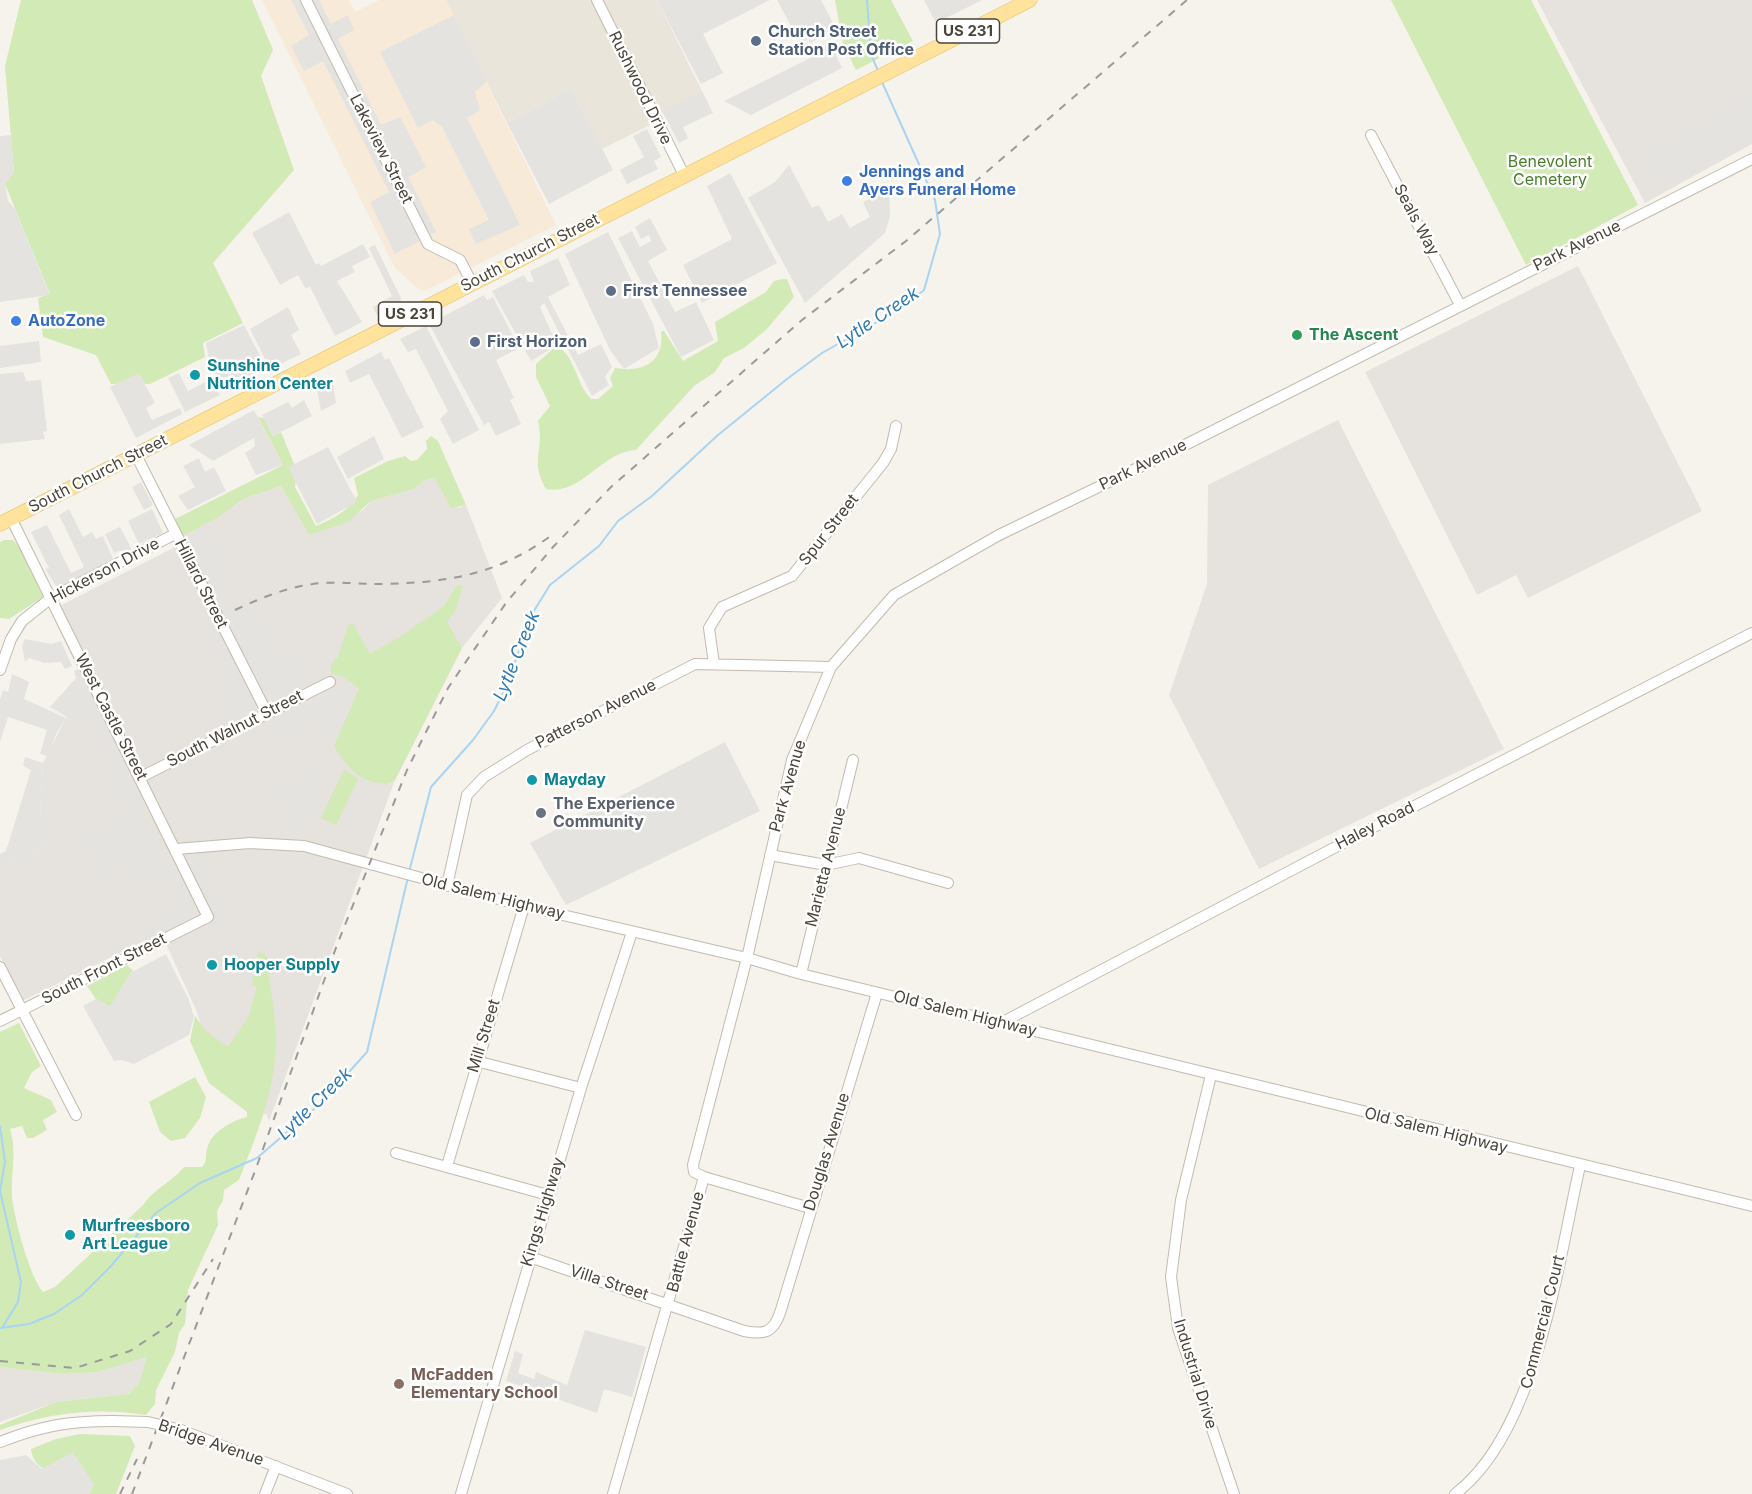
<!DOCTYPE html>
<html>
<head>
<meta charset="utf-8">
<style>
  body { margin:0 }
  canvas { display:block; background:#f6f3ec }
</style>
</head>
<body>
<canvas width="1752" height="1494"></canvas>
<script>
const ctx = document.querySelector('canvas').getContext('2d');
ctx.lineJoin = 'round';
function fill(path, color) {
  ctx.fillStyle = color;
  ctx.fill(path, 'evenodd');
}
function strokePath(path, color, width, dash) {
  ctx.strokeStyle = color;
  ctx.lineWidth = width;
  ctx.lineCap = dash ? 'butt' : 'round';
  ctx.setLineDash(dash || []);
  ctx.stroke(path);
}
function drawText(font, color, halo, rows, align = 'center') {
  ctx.font = font + ' Inter,sans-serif';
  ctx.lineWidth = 5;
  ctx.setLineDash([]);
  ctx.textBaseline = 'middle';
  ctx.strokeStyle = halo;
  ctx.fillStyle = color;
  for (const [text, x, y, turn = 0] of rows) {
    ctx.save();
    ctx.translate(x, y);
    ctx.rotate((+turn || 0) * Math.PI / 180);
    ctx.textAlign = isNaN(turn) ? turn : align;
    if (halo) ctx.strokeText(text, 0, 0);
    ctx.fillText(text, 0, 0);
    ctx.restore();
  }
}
fill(new Path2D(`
  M446,0H657L702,91L648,119L650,125L602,149L571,88L507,123Z`), '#eae5da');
fill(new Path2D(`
  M262,0H349L355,12L379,0H446L556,225L425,291L420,290L395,268Z`), '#f7ead8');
fill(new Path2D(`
  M1537,0H1752V144L1645,203Z
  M1578,266L1702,511L1528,598L1516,575L1477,595L1365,372Z
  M1338,420L1504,749L1259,869L1169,695L1207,584L1208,485Z
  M435,478L458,508L466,505L502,598L462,648L395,780L269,1121L267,1115L221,1093L197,1012L161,933L22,1001L0,956V866L47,846L40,818L43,763L66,718L89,692L50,611L173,548L183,536L219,517L243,499L281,486L309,535L362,511L371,501L414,489L423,481Z
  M147,1357L139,1383L129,1394L56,1402L0,1422V1367L63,1374L98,1372Z`), '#e6e2dd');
fill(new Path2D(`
  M21,0H252L273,50L261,76L294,170L213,263L243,323L203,343L205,357L150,384H111L96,355L43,337L38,298L50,294L5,184L14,173L5,66Z
  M835,0H891L913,41L856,70L843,44Z
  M1391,0H1531L1638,205L1526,265Z
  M783,279H787L794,297L767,329L744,348L724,358L715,372L694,386L636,450C600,452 582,496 546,489C529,460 545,451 538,421L550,406L536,377V364L557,345C576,358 576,384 591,399H598L613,386L610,378L615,368C643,373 665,362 661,331H664L683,361L718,341L715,322L766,292L774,281Z
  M258,417L264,418L273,436L281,432L297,471L295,487L316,526C333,519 348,511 358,495L354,478L388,461L405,456L411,461L417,460L427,449L426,441L431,436L438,441L466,505L451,508L435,478L423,481L414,489L371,501L348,522L309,535L281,486L243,499L219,517L183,536L175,519L283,465Z
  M4,540H13L19,546L43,597L9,619L0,618V542Z
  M457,585L463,586L455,611L447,622L462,648L395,780L387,784C359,782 348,769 334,746L359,689L342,676L331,674V664L338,657L348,625L353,624L370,654L403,635L444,606Z
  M344,769L358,779L336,825L321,818Z
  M258,952L264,954L267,958C269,986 276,1013 276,1041C276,1089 256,1137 239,1180L224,1190L223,1200L217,1211L218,1225L188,1290L185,1324L179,1333L175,1352L156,1390L155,1404L146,1415C94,1407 49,1413 0,1430V1425L56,1402L129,1394L139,1383L147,1357L98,1372L63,1374L0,1367V1032L19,1023L41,1066L32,1072L24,1088L51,1100L57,1112L43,1120L47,1130L33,1138H27L22,1126L10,1129C18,1154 9,1178 13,1204C16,1224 30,1277 43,1292L55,1287L143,1205C153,1189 172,1182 184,1167H202C208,1160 205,1157 207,1149C211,1132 231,1121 247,1117V1112L209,1083L190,1041L195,1016L206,1031L228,1047L249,1016L257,986L252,985Z
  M126,965L133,970L110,1007L96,999L87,986Z
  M195,1077L206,1097L200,1118L185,1138L171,1141L160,1132L149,1102Z
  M80,1434L130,1436L135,1446L116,1494H89L94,1484C73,1478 33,1476 31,1449L56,1439Z`), '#d2eab5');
fill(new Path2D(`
  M291,0H319L331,24L348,15L354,30L338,39L381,125L400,117L426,167L408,177L436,232L395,254L370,202L389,192L323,61L304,71L291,46L309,35Z
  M657,0H770L703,34L723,73L701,84Z
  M777,0H821L836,29L810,43L808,39L800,43Z
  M924,0H982L936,23Z
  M454,15L487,81L475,92L480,110L467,118L520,225L476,244L469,229L489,220L442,127L433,120L418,128L380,52Z
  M831,44L842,68L751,115L724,101L816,55L815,51Z
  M571,88L613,170L549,204L507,123Z
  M702,91L713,113L683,127L688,138L679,143L662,111Z
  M1752,94V140L1664,186L1646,154Z
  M647,129L661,157L654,161L658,169L627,184L620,170L644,157L633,136Z
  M11,135L14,173L5,184L8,201L15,209L50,295L0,302V136Z
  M789,165L812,208L819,205L828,222L842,214L850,228L870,217L863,202L889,188L890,216L885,233L805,303L748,198L775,182Z
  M730,173L777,263L702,303L683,265L732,239L707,186Z
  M289,212L316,265L319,263L321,266L363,244L370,257L352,266L355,272L337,281L362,322L335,336L310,287L305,288L298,275L280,285L252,233Z
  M650,218L667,250L648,261L675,312L696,302L714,340L681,357L618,238L632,231L640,247L651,241L649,235L641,239L635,227Z
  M608,232L653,324L659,348L624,369L610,350L565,254Z
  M375,245L401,298L400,304L377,315L373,307L392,296L369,248Z
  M558,258L570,285L548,297L578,355L601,344L612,367L605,377L609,385L592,396L544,303L540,307L557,345L531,361L492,291L524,275L528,282H534L530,271Z
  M484,295L487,300L493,297L519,348L496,360L514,398L510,400L521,424L496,436L489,422L484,425L429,324Z
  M288,307L299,330L291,335L301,354L270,369L250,329Z
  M244,325L266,367L222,390L209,359L206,343Z
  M426,326L479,430L453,444L440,419L448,411L416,349L408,352L400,339Z
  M39,341L41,362L0,368V346Z
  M381,352L385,360L389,358L424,427L402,438L369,374L350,383L345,371Z
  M23,372L26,381L41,380L47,431L43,432L45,439L0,444V374Z
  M139,373L155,403L146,408L152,420L180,408L182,414L136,438L110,387Z
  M179,373L188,391L212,379L220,395L185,412L168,378Z
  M332,377L336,403L321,411L316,384Z
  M304,400L312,416L273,436L262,415L288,402L292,408Z
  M254,410L283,465L256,475L245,453L255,446L254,438L213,461L189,445Z
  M374,436L384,459L348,479L337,457Z
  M328,447L357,502L317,524L288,467Z
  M199,458L205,472L214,467L226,491L188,510L178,496L195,487L183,466Z
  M141,482L153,505L144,510L132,487Z
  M69,509L83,537L92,532L96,539L103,536L114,561L58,589L45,569L49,568L31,532L47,525L71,573L84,567L59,515Z
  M152,509L163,533L139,544L128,521Z
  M120,527L133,552L124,556L121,550L114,553L105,534Z
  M209,527L235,581L212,593L186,538Z
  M245,607L260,617L281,665L299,657L312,686L282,701L274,691L262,693L224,617Z
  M213,624L254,710L232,722L215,687L225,683L222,676L227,673L205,629Z
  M25,639L52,644L61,641L72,666L65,669L61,662L45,663L29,658L25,662L22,646Z
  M78,669L89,692L67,717L50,707L76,678L74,671Z
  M12,674L29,682L24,699L66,718L56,734L48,756L40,754L47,730L8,717L0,742V700L3,690L8,692Z
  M350,683L355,693L334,734L326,739L315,720L279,736L271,721Z
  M85,705L97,708L145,806L127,815L104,768L110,767L111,761L95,726L88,729L85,725L78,728L74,720Z
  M725,742L760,811L566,905L530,843Z
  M25,757L43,763L40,818L47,846L0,866V854L6,851L31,770L23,766Z
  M326,761L329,767L303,831L294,829L273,789Z
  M141,811L160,847L100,879L82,838Z
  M196,854L232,926L224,930L189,862L190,857Z
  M155,855L159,863L171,857L196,910L195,915L155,936L150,926L183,908L161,866V870L131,885L124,871Z
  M166,954L189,1000L194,1017L189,1035L134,1064L121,1060L114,1061L83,1006L96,999L110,1007L130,973Z
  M585,1330L646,1347L632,1397L604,1389L597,1413L506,1381L515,1351L523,1354L518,1373L534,1379L536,1372L567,1385Z
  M73,1452L94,1484L89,1494H0V1460L26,1455L42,1469Z`), '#e5e3e0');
strokePath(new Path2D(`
  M867,0L871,54L878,71
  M409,872L431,787L473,740L494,711L506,687L532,614L550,585L599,546L618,521L652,496L718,435L787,379L822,353L902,308L924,290L940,234L935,200L882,82
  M0,1126L5,1162L0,1191L21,1282L18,1302L2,1328
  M0,1328L29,1324L54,1314L82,1295L111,1266L156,1213L200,1183L257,1158L322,1102L367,1052L408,877`), '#a9d4f2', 2);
const minor = new Path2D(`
  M306,0L428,244L460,260L472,283
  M597,0L684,175
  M1371,135L1460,305
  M136,455L267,713
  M714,664L709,628L722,607L792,576L883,463L891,449L896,426
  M0,670L11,639L22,621L51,598L175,534
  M141,777L330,682
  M176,849L250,843L304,846L524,906L747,958L801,974L1752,1206
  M770,855L826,865L859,858L948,883
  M447,886L467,795L484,777L527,750L695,664L831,667
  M0,967L76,1115
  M801,974L853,760
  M0,1021L208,917L11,518
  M1001,1023L1366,831L1752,633
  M476,1061L581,1088
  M1211,1075L1181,1200L1171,1277L1178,1328L1234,1494
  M396,1153L548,1195
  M447,1166L524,906
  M810,1208L704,1177L694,1172L693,1165L747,958L792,760L831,667L894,595L999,535L1177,449L1752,159
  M530,1257L744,1331C764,1335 773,1333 780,1313L877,993
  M181,1430L347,1494
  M0,1442C41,1426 68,1421 113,1421
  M265,1494L276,1466
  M461,1494L581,1088L632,932
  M613,1494L704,1177
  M1455,1494C1537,1433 1558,1262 1580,1166`);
const major = new Path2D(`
  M0,524L1030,0`);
strokePath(minor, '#c2bbae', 12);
strokePath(major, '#e6c16a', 15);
strokePath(minor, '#fff', 10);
strokePath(major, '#ffe39c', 14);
strokePath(new Path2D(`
  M235,610C261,598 285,588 313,584C334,581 357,584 378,584C445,583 496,576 552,535
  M0,1361L75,1368L130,1351L171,1324L213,1259
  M120,1494L137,1459
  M132,1494L255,1171L337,945L407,770L448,688L506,603L553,547L611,487L802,320L906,241L1187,0`), '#9a9a9a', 2, [8, 8]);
const minorBridge = new Path2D(`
  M113,1421L148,1422L181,1430`);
strokePath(minorBridge, '#c2bbae', 12, []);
strokePath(minorBridge, '#fff', 10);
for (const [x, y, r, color] of [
  [756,41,6,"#5c6f8a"],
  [847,181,6,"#3f7fe0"],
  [611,291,6,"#5c6f8a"],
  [16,321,6,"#3f7fe0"],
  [1297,335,6,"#2e9e5b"],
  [475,342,6,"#5c6f8a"],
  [195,375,6,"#0f9aa8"],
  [532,780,6,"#0f9aa8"],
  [541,813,6,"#6b7280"],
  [212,965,6,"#0f9aa8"],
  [70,1235,6,"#0f9aa8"],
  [399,1384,6,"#8d6e63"]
]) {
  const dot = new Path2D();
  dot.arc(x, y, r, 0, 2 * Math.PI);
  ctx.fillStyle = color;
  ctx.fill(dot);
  strokePath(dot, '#fff', 2);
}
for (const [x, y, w] of [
  [968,31,63],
  [410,314,63]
]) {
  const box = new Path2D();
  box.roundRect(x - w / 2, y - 12, w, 24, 4.5);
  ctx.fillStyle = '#fff';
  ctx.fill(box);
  strokePath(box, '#4b4439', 1.5);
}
drawText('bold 15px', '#4b4439', null, [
  ["US 231",968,31],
  ["US 231",410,314]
]);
drawText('bold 16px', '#4e5e75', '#fff', [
  ["Church Street",768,32],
  ["Station Post Office",768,50],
  ["First Tennessee",623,291],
  ["First Horizon",487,342]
], 'left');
drawText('16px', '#4b4439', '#fff', [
  ["Rushwood Drive",640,88,64],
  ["Lakeview Street",381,149,63],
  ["Seals Way",1416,220,62],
  ["Park Avenue",1577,246,-26],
  ["South Church Street",530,253,-27],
  ["Park Avenue",1143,465,-26],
  ["South Church Street",98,474,-27],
  ["Spur Street",829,530,-52],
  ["Hickerson Drive",105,571,-28],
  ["Hillard Street",201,584,63],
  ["Patterson Avenue",596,714,-27],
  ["West Castle Street",111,717,63],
  ["South Walnut Street",235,729,-27],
  ["Park Avenue",788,786,-74],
  ["Haley Road",1375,826,-27],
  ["Marietta Avenue",826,867,-76],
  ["Old Salem Highway",493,897,14],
  ["South Front Street",104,969,-27],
  ["Old Salem Highway",965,1014,14],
  ["Mill Street",484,1036,-73],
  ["Old Salem Highway",1436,1131,14],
  ["Douglas Avenue",827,1152,-73],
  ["Kings Highway",543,1212,-73],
  ["Battle Avenue",686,1242,-75],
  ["Villa Street",609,1283,18],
  ["Commercial Court",1543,1322,-76],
  ["Industrial Drive",1195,1374,73],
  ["Bridge Avenue",211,1443,19]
]);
drawText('16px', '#4a7f2a', '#fff', [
  ["Benevolent",1550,162],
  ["Cemetery",1550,180]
]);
drawText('bold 16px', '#366cbe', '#fff', [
  ["Jennings and",859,172],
  ["Ayers Funeral Home",859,190],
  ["AutoZone",28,321]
], 'left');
drawText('bold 16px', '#27864d', '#fff', [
  ["The Ascent",1309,335]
], 'left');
drawText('bold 16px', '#0d838f', '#fff', [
  ["Sunshine",207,366],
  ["Nutrition Center",207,384],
  ["Mayday",544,780],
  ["Hooper Supply",224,965],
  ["Murfreesboro",82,1226],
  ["Art League",82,1244]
], 'left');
drawText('bold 16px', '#5b616d', '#fff', [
  ["The Experience",553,804],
  ["Community",553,822]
], 'left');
drawText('bold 16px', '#785e54', '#fff', [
  ["McFadden",411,1375],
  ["Elementary School",411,1393]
], 'left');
drawText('italic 18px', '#2e7ab2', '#fff', [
  ["Lytle Creek",878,318,-34],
  ["Lytle Creek",517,656,-68],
  ["Lytle Creek",315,1104,-44]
]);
</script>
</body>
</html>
